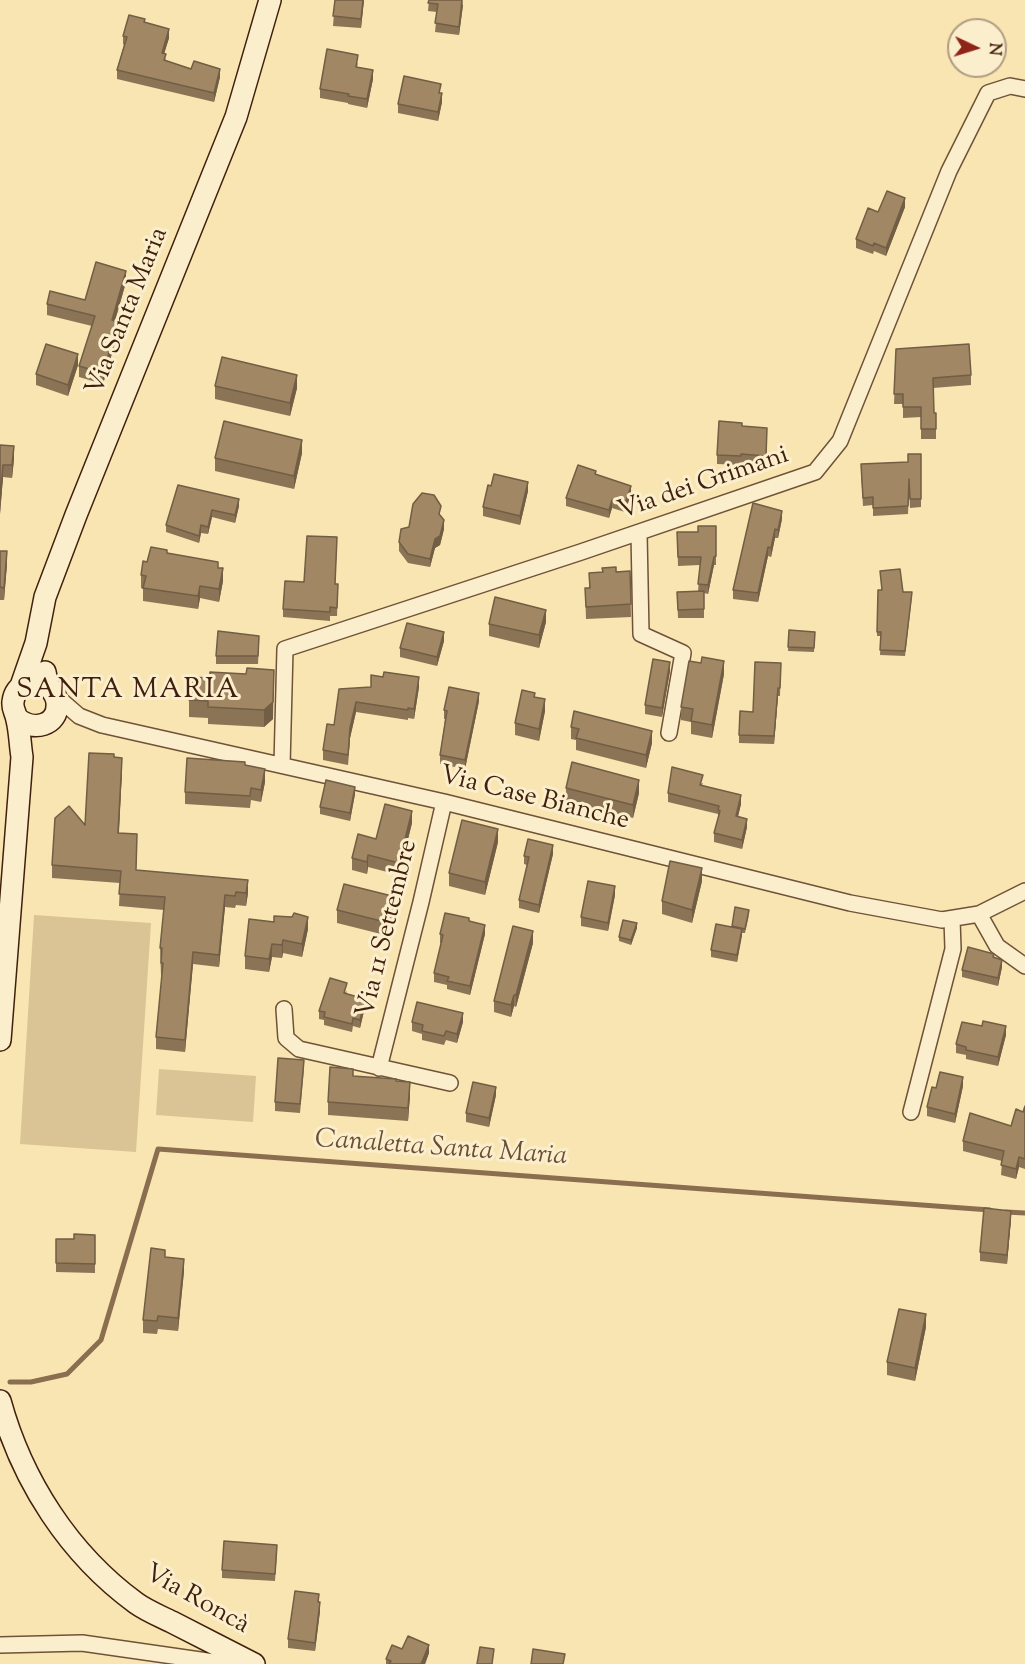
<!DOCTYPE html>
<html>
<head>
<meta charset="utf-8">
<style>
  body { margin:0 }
  #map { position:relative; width:1025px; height:1664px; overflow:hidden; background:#f9e5b2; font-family:"Sorts Mill Goudy",serif }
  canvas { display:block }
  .north { position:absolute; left:947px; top:18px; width:60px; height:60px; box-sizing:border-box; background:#fbeecd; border:2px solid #b19c81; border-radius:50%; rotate:94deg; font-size:16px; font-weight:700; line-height:24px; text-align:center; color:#41210e }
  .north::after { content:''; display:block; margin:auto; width:21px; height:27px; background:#8f2418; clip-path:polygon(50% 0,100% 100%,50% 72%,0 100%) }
</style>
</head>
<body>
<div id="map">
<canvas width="1025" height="1664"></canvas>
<div class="north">N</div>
</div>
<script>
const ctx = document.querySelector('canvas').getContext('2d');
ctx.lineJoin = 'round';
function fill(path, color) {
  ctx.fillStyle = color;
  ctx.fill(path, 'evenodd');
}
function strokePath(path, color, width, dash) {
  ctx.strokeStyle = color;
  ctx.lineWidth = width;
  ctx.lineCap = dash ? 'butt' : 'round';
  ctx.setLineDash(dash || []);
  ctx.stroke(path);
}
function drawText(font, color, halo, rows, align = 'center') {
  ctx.font = font + ' "Sorts Mill Goudy",serif';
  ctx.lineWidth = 6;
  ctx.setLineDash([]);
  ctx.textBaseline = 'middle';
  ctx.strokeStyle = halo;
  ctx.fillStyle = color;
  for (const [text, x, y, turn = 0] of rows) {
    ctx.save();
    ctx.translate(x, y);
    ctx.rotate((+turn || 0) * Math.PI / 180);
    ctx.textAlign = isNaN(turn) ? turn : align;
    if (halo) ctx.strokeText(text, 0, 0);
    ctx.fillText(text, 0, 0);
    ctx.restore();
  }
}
fill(new Path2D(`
  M34,915L151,923L136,1152L20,1144Z
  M159,1069L256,1076L253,1122L156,1115Z`), '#dac496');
strokePath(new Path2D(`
  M1006,1212L1025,1213
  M10,1382H31L67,1374L101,1340L158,1149L990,1210`), '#8a6e4f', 5);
const street = new Path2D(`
  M639,533L641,634L683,653L669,733
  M56,696L79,716L102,725L444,802L850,903L942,920L979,914L1025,891
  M282,765L285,649L581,552L815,472L840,441L949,171L988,93L1010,86L1025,89
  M979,914L997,946L1025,966
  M284,1009L286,1038L299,1049L450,1083
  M379,1068L421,902L444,802
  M911,1112L953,949L952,919
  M0,1645L82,1643L228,1664`);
const secondary = new Path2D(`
  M21,686L36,643L45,597L76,515L236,117L270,0
  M17,718C32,732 59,726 57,703C57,695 52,692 49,686C47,683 46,677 45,672
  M0,1040L22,757C20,745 20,732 17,720C16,713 12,709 13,702C15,683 34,678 48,686
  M0,1401C22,1481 69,1554 136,1603C147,1611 160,1616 172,1622C199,1636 227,1650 254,1664`);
strokePath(street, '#6f5237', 18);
strokePath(secondary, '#41210e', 24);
strokePath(street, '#fbeecd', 15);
strokePath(secondary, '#fbeecd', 21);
fill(new Path2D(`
  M335,0H364L361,28L333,26Z
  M429,0L463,5L459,35L435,32L437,12L428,11Z
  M145,22L169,38L164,53L166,61L220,77L214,102L117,79V70L124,45L123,44V36Z
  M358,63L357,67L373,79L367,108L348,104V103L320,98V89Z
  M441,93L442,102L438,121L398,113V104Z
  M905,207L886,256L874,251L873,254L856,248V239L878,212Z
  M126,282L115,321L118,333L103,384L79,377V366L92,326L47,315V304L85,300Z
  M896,349L971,375V385L933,388L934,413H936V439H921V417L903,418V404H894Z
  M78,365L68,396L36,385V374Z
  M215,386L297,388L290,416L215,399Z
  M742,426L767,437L766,464L741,463V465L717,464V455Z
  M0,445L14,459L12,478L3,477L0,514Z
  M302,453L294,489L215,471V458Z
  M921,454V507L910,508L909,488L908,514L873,516V505L863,506L861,472L908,462Z
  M596,475L631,494L625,512L612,508L609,518L566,506V498Z
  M178,485L239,506L235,523L212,517L208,534L201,533L199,543L166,532V525Z
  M528,491L520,525L483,516V507Z
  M441,515L444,529L440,545L435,548L430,567L408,563L399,551V542Z
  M782,519L778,538H775L771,557L768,556L758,602L733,599V590Z
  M716,526V565H714L708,594L704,593V618H678L677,592H698L700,565L678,566L677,532H698Z
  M337,546L335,584H338L337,616H330V621L283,617V609L304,582Z
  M0,551L7,564L4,600H0Z
  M167,553L218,568L223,581L219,602L200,598L198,609L143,601V589L141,588V575L147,562Z
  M630,571L631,617L586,619L585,588H589V573Z
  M880,571L903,592L912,596L905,656L880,655L881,636H877V632L882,590Z
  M546,622L539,648L489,636V624Z
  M789,630L815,632L814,652L788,651Z
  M444,641L437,666L400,657V648Z
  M259,643L258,664H216V656Z
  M781,663L780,696H778L774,744L739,743V735L753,712Z
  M670,671L662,717L645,714V705Z
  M246,674L273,719L264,727L208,724V718L189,717V700L210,678Z
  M724,674L712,738L691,734V722L681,720V707Z
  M419,687L414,719L408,718V720L356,712L350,738L348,765L323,760V750L334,725L339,689Z
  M535,697L545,711L539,741L515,735V723Z
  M479,701L465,769L440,764V755L445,719H444V710Z
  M571,727L652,743L646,768L576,750V740L571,739Z
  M114,757L122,770L119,833L136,870L248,893L246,906L236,905L235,908L225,907L219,967L193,964L185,1052L156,1049V1037L162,975H161L160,948L164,910L119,906L120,883L52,878V865L85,825Z
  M245,765L265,782L261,802L251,800L250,808L185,804V792Z
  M703,783L702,785L741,804L738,816L747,827L742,849L714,842V833L718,818V814L668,802V793Z
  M566,788L639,793L633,818L566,801Z
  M355,794L350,821L320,814V807Z
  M412,823L399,875L368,867L367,874L352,870V858Z
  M498,842L485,895L449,886V873Z
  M553,854L539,913L519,908V900L527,865L524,864V856Z
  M702,881L692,923L662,914V901Z
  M615,895L608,931L581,926V917Z
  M337,910H396L389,936L337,923Z
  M749,915L745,933H742L737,962L711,957V950Z
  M469,921L485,934L470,995L447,989V985L434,982V973L441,943H440V934Z
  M637,928L631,945L619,941V937Z
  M308,929L302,957L283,953L282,958L272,957L269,972L245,969V956Z
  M533,943L516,1007L514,1006L511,1017L494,1012V1001Z
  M994,957L1002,967L998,986L962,977V970Z
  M347,991L346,994L365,1007L360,1028L353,1026L352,1032L324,1025V1020L319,1019V1011Z
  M412,1022H463L457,1043L446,1040L444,1045L422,1040V1034L412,1031Z
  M982,1026L1006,1035L998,1066L966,1059V1055L956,1053V1044Z
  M304,1069L300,1113L275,1111V1102Z
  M353,1076L396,1081L410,1095L408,1121L328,1115V1102Z
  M963,1086L955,1123L927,1116V1107L936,1088Z
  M496,1095L489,1127L466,1122V1113Z
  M1025,1106V1169L1019,1167L1016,1179L1001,1175L1002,1161L963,1151V1141L1011,1126L1023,1112Z
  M1011,1219L1007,1264L980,1261V1252Z
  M95,1235V1273L56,1272V1239H74Z
  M165,1257L184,1271L178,1331L158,1329L157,1334L143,1333V1320Z
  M926,1327L915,1381L887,1375V1362Z
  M277,1552L275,1581L222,1578V1570Z
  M319,1602L320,1611L315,1651L288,1648V1639Z
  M402,1649L429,1653L425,1664H386V1659Z`), '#8a7455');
fill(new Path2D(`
  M363,0H364L361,28V19Z
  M463,0V5L459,35V27Z
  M169,29V38L162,61V53Z
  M220,69V77L214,102V93Z
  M373,70V79L367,108V99Z
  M442,93V102L438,121V112Z
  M905,198V207L886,256V248Z
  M126,271V282L112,331V320Z
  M118,322V333L103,384V373Z
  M78,354V365L68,396V385Z
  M297,375V388L290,416V403Z
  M302,440V453L294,489V476Z
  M14,446V459L12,478V465Z
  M3,465V477L0,514V501Z
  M528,482V491L520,525V516Z
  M631,486V494L625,512V504Z
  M239,499V506L235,523V515Z
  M612,500V508L609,518V510Z
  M212,510V517L208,534V527Z
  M782,511V519L778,538V530Z
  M444,520V529L440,545L435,548L430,567V559L435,539Z
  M201,525V533L199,543V536Z
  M775,529V538L771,557V548Z
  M768,547V556L758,602V593Z
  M7,551V564L4,600V588Z
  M714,557V565L708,594V585Z
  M223,568V581L219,602V589Z
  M200,586V598L198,609V596Z
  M546,610V622L539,648V635Z
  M444,632V641L437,666V657Z
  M724,661V674L712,738V725Z
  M670,662V671L662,717V708Z
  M274,670L273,719L264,727V710Z
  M419,677V687L414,719V709Z
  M778,688V696L774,744V736Z
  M479,693V701L465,769V760Z
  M545,699V711L539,741V729Z
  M356,702V712L350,738L348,765L350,728Z
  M652,731V743L646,768V755Z
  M122,758V770L118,845V833Z
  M265,769V782L261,802V790Z
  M639,780V793L633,818V805Z
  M355,787V794L350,821V813Z
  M741,795V804L736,825V816Z
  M412,811V823L399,875V863Z
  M747,819V827L742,849V840Z
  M498,829V842L485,895V882Z
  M553,845V854L539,913V905Z
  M368,855V867L367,874V862Z
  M702,868V881L692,923V910Z
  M248,880V893L246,906V893Z
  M615,886V895L608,931V923Z
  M225,895V907L219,967V955Z
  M396,897V910L389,936V923Z
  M308,917V929L302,957V944Z
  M637,923V928L631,945V940Z
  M485,925V934L470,995V986Z
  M742,929V936L737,962V955Z
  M533,931V943L516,1007V995Z
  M283,940V953L282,958V945Z
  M272,944V957L269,972V959Z
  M193,952V964L185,1052V1040Z
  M1002,960V967L998,986V978Z
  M514,995V1006L511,1017V1005Z
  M365,999V1007L360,1028V1020Z
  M463,1013V1022L457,1043V1034Z
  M1006,1026V1035L998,1066V1057Z
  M963,1077V1086L955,1123V1114Z
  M410,1082V1095L408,1121V1108Z
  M496,1087V1095L489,1127V1118Z
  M1019,1157V1167L1016,1179V1169Z
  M1011,1211V1219L1007,1264V1255Z
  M184,1259V1271L178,1331V1318Z
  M926,1314V1327L915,1381V1368Z
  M320,1602V1611L315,1651V1643Z
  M429,1645V1653L425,1664H421Z`), '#715e45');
const building = new Path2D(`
  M335,0H363L361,19L333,16Z
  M429,0H462L459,27L435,23L438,4L428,3Z
  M129,15L145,19L144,22L169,29L162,53L166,54L164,60L191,69L194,61L220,69L214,93L117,70L127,37L123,36Z
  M327,49L358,55L356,67L373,70L367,99L348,96L349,94L320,89Z
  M404,76L441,84L439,93H442L438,112L398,104Z
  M887,191L905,198L886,248L874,243L873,246L856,239L868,208L878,212Z
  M96,262L126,271L112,320L118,322L103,373L79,366L95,316L47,304L50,291L85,300Z
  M46,344L78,354L68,385L36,374Z
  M969,344L971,375L933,378L934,413H936V429H921V407H903V394H894L896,349Z
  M222,357L297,375L290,403L215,386Z
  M224,421L302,440L294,476L215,458Z
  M719,421L742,423V426L767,428L766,456L741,454V456L717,455Z
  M0,445L14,446L12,465H3L0,501Z
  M908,454H921V499H910L909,479L908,506L873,508V497L863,498L861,464L908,462Z
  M578,465L596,471L595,474L631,486L625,504L612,500L609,510L566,498Z
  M494,474L528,482L520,516L483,507L488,485L491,486Z
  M178,485L239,499L235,515L212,510L208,527L201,525L199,536L166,525Z
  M422,493L434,495L441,506L439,514L444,520L440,536L435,539L430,559L408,554L399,542L401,529L409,527L413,504Z
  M753,503L782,511L778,530L775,529L771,548L768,547L758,593L733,590Z
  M698,526H716V556L714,557L708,585L698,584L701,557H678L677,532H698Z
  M307,536L337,537L335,584H338L337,608L330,607V612L283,609L285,581L304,582Z
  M151,547L167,550V553L218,562V568H223L219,589L200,586L198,596L143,588L146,576L141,575L143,561L147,562Z
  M0,551H7L4,588L0,587Z
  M616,567V572L630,571L631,604L586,607L585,588H590L589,573L603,572L602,568Z
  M900,569L903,592H912L905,651L880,650L881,632H877L878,590H882L880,571Z
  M704,591V609L678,610L677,592Z
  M495,597L546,610L539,635L489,624Z
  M407,623L444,632L437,657L400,648Z
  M789,630L815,632L814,648L788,647Z
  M218,631L259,636L258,656H216Z
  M702,657L724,661L712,725L691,721L693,709L681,707L689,661L701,663Z
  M653,659L670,662L662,708L645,705Z
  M755,662L781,663L780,688H778L774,736L739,735L740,711L753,712Z
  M247,668L274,670L273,702L264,710L208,707V701L189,700L190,677L210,678V672L246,674Z
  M384,672L419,677L414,709L408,708V710L356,702L350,728L348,755L323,750L327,724L334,725L339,689L371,687V675L383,677Z
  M449,687L479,693L465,760L440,755L447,711L444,710Z
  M522,690L535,693L534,697L545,699L539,729L515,723Z
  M574,711L652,731L646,755L576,738L579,729L571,727Z
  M89,753L114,754V757L122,758L118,833L137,834L136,870L248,880L246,893L236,892L235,896L225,895L219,955L193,952L185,1040L156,1037L163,963H161L162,948H160L165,897L119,894L121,871L52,865L55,818L69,806L85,825Z
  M187,758L245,762V765L265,769L261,790L251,788L250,796L185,792Z
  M572,762L639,780L633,805L566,788Z
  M672,767L703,775L700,785L741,795L736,816L747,819L742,840L714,833L720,811L718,810L719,806L668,793Z
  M326,780L355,787L350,813L320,807Z
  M385,804L412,811L399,863L368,855L367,862L352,858L358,834L376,839Z
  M462,820L498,829L485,882L449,873Z
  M528,839L553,845L539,905L519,900L529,857L524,856Z
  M670,861L702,868L692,910L662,901Z
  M588,881L615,886L608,923L581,917Z
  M344,884L396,897L389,923L337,910Z
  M735,907L749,910L745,929L732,926Z
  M294,913L308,917L302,944L283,940L282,945L272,944L269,959L245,956L249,919L274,922V916L292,917Z
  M445,913L469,918V921L485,925L470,986L447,981L449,977L434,973L443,935L440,934Z
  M623,920L637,923L631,940L619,937Z
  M716,924L742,929L737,955L711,950Z
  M513,926L533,931L516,995H514L511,1005L494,1001Z
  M968,947L994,954L993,957L1002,960L998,978L962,970Z
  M330,978L347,983L344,993L365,999L360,1020L353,1018L352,1024L324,1017L325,1012L319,1011Z
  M417,1002L463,1013L457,1034L446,1031L444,1036L422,1031L423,1025L412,1022Z
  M983,1021L1006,1026L998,1057L966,1050V1047L956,1044L962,1022L982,1026Z
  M278,1058L304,1060L300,1104L275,1102Z
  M330,1067L353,1069V1076L396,1079V1081L410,1082L408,1108L328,1102Z
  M940,1072L963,1077L955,1114L927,1107L932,1087L936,1088Z
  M473,1082L496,1087L489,1118L466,1113Z
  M1025,1106V1159L1019,1157L1016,1169L1001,1165L1004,1151L963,1141L970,1113L1011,1126L1016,1109L1023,1112Z
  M984,1208L1011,1211L1007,1255L980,1252Z
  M74,1234L95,1235V1264L56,1263V1239H74Z
  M151,1248L165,1250V1257L184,1259L178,1318L158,1316L157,1321L143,1320Z
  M899,1309L926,1314L915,1368L887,1362Z
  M224,1541L277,1545L275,1574L222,1570Z
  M295,1591L319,1594L318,1602H320L315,1643L288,1639Z
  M408,1636L429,1645L421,1664H389L391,1661L386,1659L392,1645L402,1649Z
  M480,1647L494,1649L492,1664H477Z
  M533,1649L565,1654L563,1664H531Z`);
fill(building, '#a18763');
strokePath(building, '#715e45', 1.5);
drawText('26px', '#41210e', '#fbeecd', [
  ["Via Santa Maria",129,312,-68],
  ["Via dei Grimani",704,485,-19],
  ["Via Case Bianche",534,800,14],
  ["Via 11 Settembre",389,929,-76],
  ["Via Roncà",196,1601,29]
]);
drawText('italic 27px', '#6b4e34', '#fbeecd', [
  ["Canaletta Santa Maria",441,1150,4]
]);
ctx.letterSpacing = '1.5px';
drawText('28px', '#41210e', '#fbeecd', [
  ["SANTA MARIA",128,692]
]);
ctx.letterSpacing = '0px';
</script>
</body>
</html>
